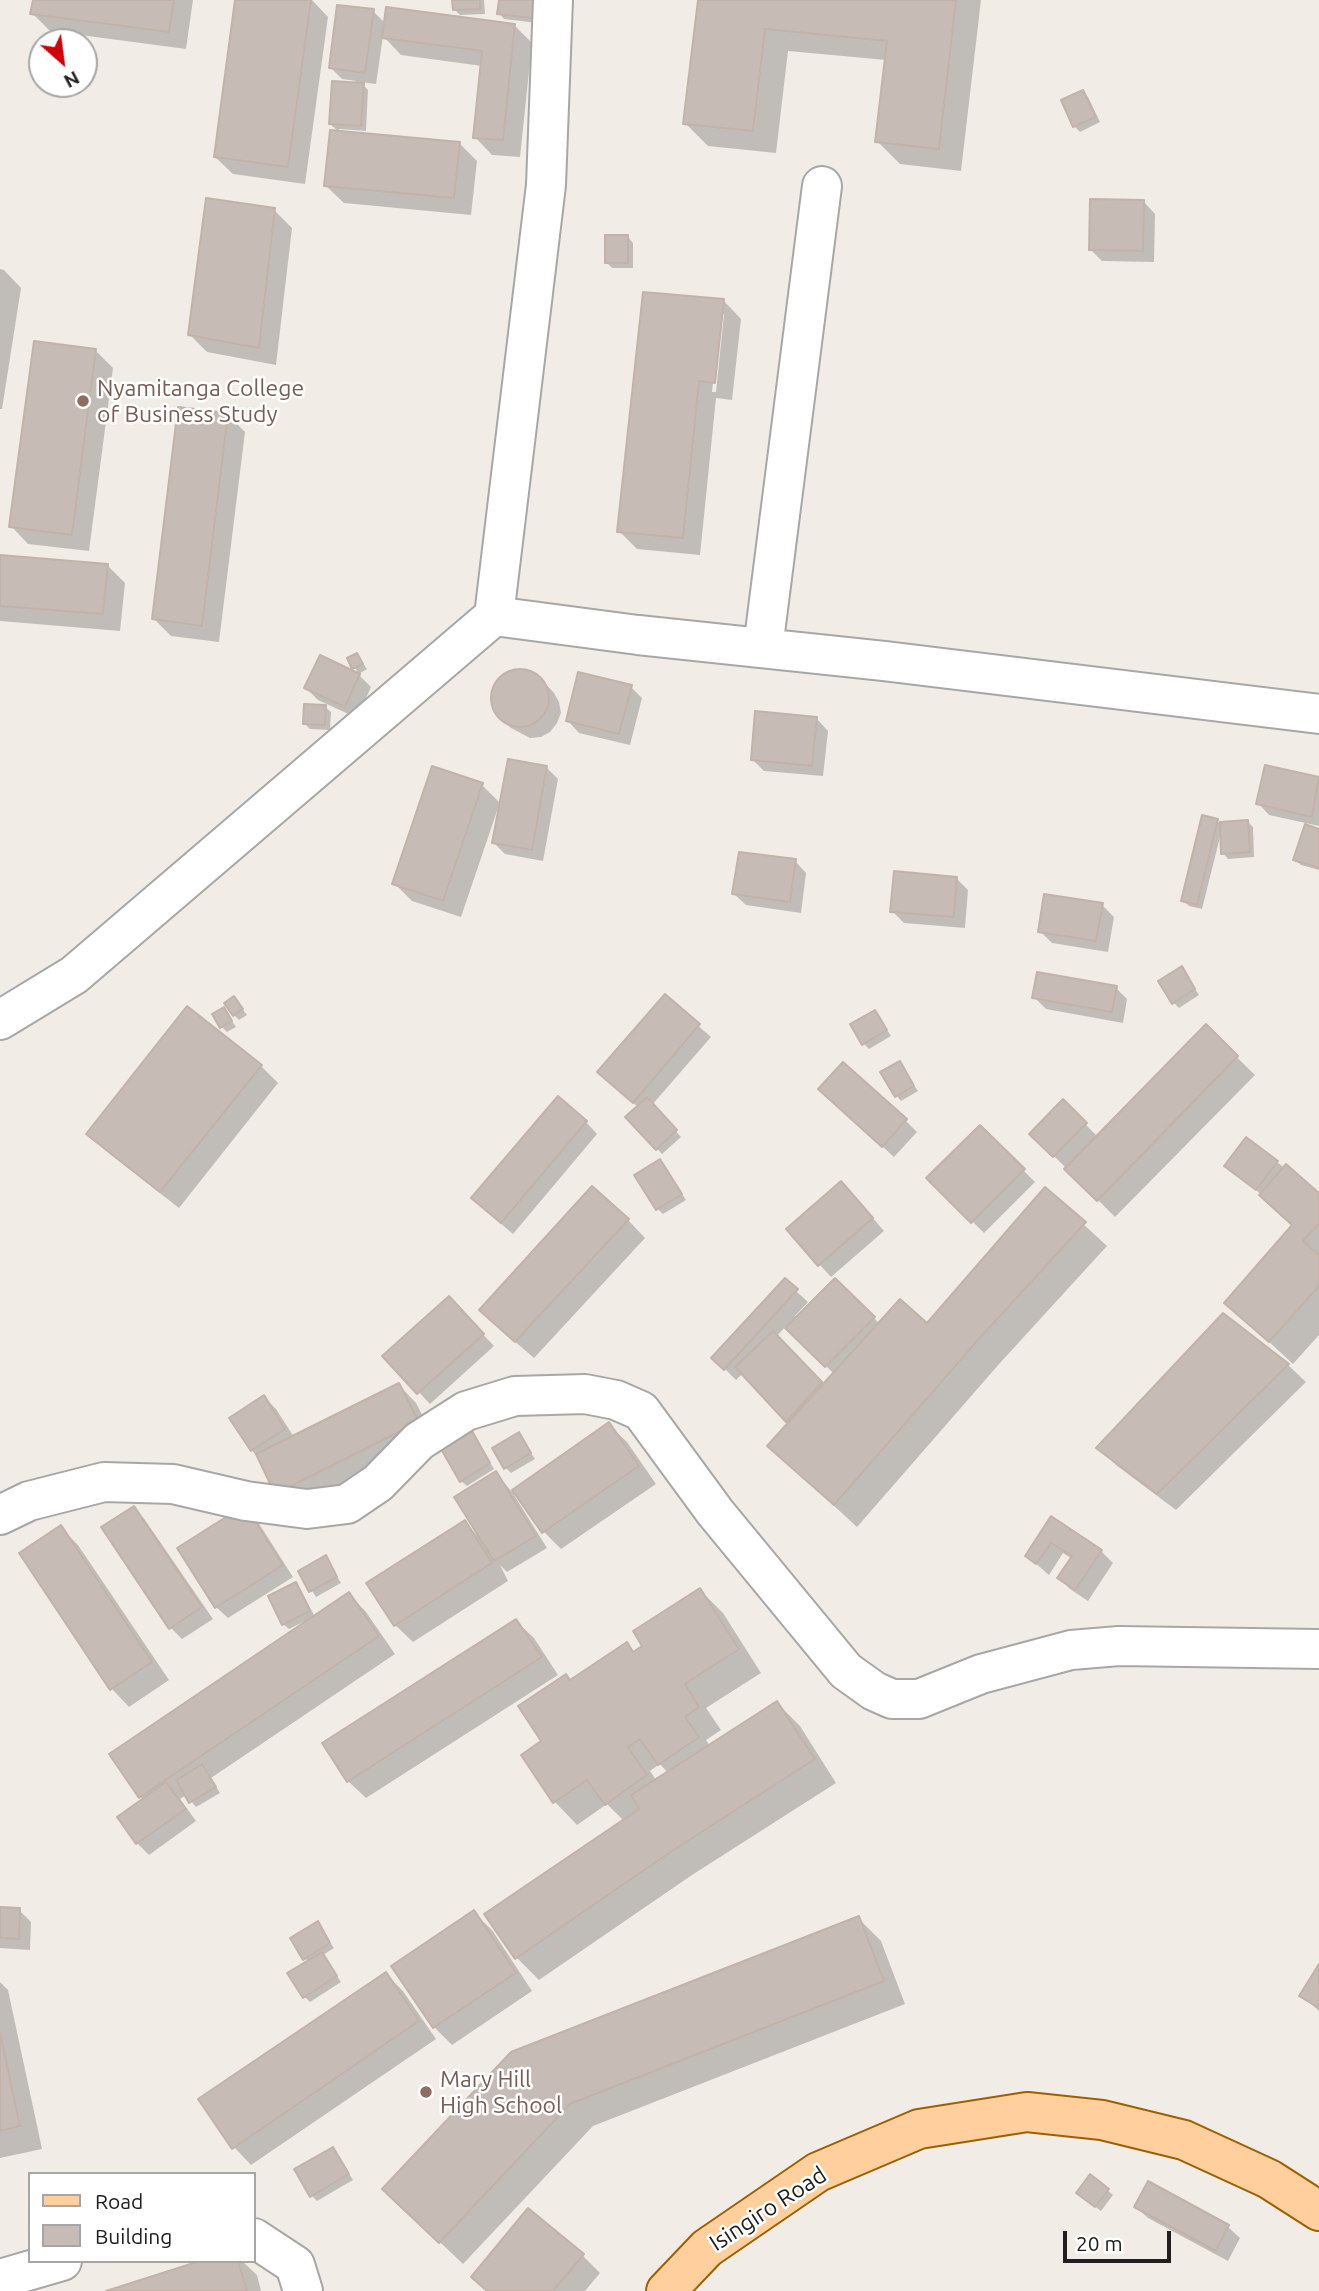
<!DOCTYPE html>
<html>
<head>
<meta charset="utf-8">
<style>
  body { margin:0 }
  #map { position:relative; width:1319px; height:2291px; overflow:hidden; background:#f1ede6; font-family:Ubuntu,sans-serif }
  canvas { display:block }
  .legend { position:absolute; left:28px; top:2172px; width:228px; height:91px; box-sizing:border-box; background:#fff; border:2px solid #a6a6a6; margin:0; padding:9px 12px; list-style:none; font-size:21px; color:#202020 }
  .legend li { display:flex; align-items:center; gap:14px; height:35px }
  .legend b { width:35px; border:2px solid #a6a6a6 }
  .north { position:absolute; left:28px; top:28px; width:70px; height:70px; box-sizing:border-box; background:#fff; border:2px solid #a6a6a6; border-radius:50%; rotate:152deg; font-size:19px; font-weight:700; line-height:28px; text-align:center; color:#202020 }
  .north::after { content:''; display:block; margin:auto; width:24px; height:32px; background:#d0000a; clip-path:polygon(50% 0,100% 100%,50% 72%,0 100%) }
  .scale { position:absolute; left:1063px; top:2231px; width:108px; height:32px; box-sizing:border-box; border:4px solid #202020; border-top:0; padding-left:9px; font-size:21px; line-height:24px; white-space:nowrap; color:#202020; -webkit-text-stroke:5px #fff; paint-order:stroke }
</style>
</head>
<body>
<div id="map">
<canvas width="1319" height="2291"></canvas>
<ul class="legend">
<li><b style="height:9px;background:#ffd09d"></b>Road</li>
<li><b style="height:19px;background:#c6bcb5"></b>Building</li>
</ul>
<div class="north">N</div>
<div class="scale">20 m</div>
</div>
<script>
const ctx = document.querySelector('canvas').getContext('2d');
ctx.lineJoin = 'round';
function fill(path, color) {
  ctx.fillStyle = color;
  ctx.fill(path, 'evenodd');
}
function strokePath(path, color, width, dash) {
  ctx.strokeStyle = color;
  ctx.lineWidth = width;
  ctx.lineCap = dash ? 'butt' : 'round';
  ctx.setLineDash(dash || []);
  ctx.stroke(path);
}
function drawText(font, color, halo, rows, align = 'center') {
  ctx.font = font + ' Ubuntu,sans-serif';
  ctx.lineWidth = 5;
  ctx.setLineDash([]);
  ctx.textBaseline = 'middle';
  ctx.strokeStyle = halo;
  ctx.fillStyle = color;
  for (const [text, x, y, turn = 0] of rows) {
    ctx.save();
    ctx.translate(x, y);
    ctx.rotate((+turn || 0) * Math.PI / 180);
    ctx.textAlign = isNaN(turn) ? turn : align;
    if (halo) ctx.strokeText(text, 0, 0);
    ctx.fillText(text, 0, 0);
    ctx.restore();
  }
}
fill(new Path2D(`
  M36,0H193L186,49L50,31L32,13Z
  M237,0H312L328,17L305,184L233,174L215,157Z
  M454,0H484L485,14L460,15L454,9Z
  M501,0L546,24L504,19L499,13Z
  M699,0H981L961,171L900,164L877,141L886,60L788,51L776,153L708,146L685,123Z
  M373,11L386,24L515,26L532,43L520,157L492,155L475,137L482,66L401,55L383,36L376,84L360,82L368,90L366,131L339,129V132L330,124L356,81L342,79L331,68Z
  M1082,92L1088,97L1100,122L1080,132L1074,126Z
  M459,143L477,161L471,215L344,203L326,186Z
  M1144,202L1155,214L1154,262L1102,261L1090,249Z
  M274,210L292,228L276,365L207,352L190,335Z
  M628,237L633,243V268H612L607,263Z
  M0,269L4,270L21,288L2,409H0Z
  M724,301L741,319L732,400L716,398L700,555L637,549L619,531ZM721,314H724L716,392H712Z
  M95,350L113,368L89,551L28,544L11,526Z
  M228,415L245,432L219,642L171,636L154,619Z
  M0,556L107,565L125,583L120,631L0,621Z
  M357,655L367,669L359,674L349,659Z
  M523,670L542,680L554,693L559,702L561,713L557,723L550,732L541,737L530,738L511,728L499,716L494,706L493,695L496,685L503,676L512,671Z
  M359,675L371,687L357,718L318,700L306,688Z
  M631,687L642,698L630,745L579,733L568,721Z
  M325,707L331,712L330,730L310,729L304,723Z
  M817,719L828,731L823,776L764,771L752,759Z
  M546,767L558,779L543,861L505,854L494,843L501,806L499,805L461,917L412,901L394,883L482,785L501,804Z
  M1266,767L1319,779V826L1269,815L1258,803Z
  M1217,821L1220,823L1247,821L1253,827L1254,857L1228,859L1223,853L1221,833L1202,909L1189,906L1183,900Z
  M1319,830V870L1301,865L1295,860Z
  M795,861L806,873L801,913L746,905L734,894Z
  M956,878L968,890L965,928L904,923L892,911Z
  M1102,905L1114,917L1108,952L1052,943L1040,931Z
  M1181,968L1199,995L1179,1008L1174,1003Z
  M1116,988L1127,999L1123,1023L1046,1009L1034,997Z
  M665,997L711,1037L652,1105L681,1137L662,1154L628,1117L638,1107L611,1084Z
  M234,998L247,1015L239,1020L234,1015Z
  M224,1009L236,1027L227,1032L222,1027Z
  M875,1012L891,1036L869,1049L864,1044Z
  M1206,1027L1255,1075L1115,1217L1032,1134L1063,1102L1098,1137Z
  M899,1064L918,1091L901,1101L896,1095Z
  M261,1066L278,1083L179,1208L106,1151L88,1134Z
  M832,1100L905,1120L917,1132L894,1157Z
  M586,1122L597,1134L513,1234L485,1210Z
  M980,1127L1035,1182L984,1233L929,1178Z
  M660,1161L686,1200L663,1214L658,1209Z
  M1277,1162L1319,1195V1335L1293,1364L1226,1302L1293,1226L1262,1195L1227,1166Z
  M1045,1189L1107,1246L1000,1363L857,1527L769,1446L790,1423L743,1373L736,1380L714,1358L796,1291L808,1302L795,1316L798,1318L835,1280L880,1324L927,1326ZM786,1326L834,1374L824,1385L777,1336Z
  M853,1195L884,1231L831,1277L788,1230Z
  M628,1220L645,1238L534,1358L498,1327Z
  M460,1310L494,1346L430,1404L385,1356Z
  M1223,1315L1288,1365L1306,1382L1176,1510L1116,1465L1099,1448Z
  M399,1385L416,1403L435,1440L294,1510L252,1450L264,1397L276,1409L294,1437Z
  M609,1425L627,1442L656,1484L561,1549L544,1532L517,1494L514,1495L547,1548L507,1572L500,1565L508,1581L413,1642L395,1625L465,1523L480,1538L496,1473L512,1492Z
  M471,1433L494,1469L467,1486L461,1481Z
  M518,1434L535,1459L511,1473L506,1468Z
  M134,1508L145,1520L213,1619L182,1639L171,1628Z
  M1052,1518L1101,1551L1113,1563L1088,1601L1070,1589L1059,1578L1072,1559L1063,1553L1049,1575L1027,1556Z
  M256,1519L293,1577L228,1618L216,1607Z
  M60,1527L78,1545L169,1680L129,1707L112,1689L21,1554Z
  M325,1557L341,1583L316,1597L300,1571Z
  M296,1584L301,1590L315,1617L349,1594L366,1612L395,1654L211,1778L220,1793L196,1807L186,1795L180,1799L196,1821L149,1855L137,1843L119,1818L144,1800L140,1796L304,1624L303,1622L289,1629L283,1624Z
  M700,1590L723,1613L761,1673L706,1708L721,1730L706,1740L710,1746L777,1703L800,1726L836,1783L692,1875L539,1980L516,1957L624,1821L607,1804L577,1825L555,1802L543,1742L571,1681L626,1644L635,1653L645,1646ZM660,1764L668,1773L656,1780L650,1771Z
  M516,1621L534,1638L558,1675L366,1798L348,1781Z
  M0,1909L19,1910L31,1922L30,1950L0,1948Z
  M474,1913L492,1930L532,1991L452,2045L434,2027L394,1967Z
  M858,1918L881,1941L905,2004L593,2126L463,2264L384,2189Z
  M317,1924L334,1948L323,1955L341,1982L310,2002L304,1996L308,1962L305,1958Z
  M1319,1967V2011L1302,1996Z
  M386,1974L403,1991L436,2039L251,2165L234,2147Z
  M0,1982L8,1990L42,2149L0,2158Z
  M333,2149L353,2180L317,2201L312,2196Z
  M1148,2184L1228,2227L1240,2238L1228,2261L1148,2218L1136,2207Z
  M1107,2190L1113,2195L1101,2211L1084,2198Z
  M583,2256L600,2273L585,2291H487L473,2277Z
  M206,2261H242L257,2275L261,2291H112Z`), '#0003');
const building = new Path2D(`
  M33,0H174L169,32L30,14Z
  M235,0H311L288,167L214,157Z
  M452,0H480V9L453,10Z
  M499,0H543L541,19L497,14Z
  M698,0H956L939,149L875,142L887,41L765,29L753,131L683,124Z
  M337,5L374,9L365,73L329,68Z
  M386,7L515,24L503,140L473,138L482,51L382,38Z
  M332,81L364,83L361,126L329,124Z
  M1083,90L1096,117L1073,127L1061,100Z
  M330,130L460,142L454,198L324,186Z
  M206,198L275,208L259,348L188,335Z
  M1090,199L1144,200L1143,251L1089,250Z
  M605,235H628V263H605Z
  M643,292L724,299L715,383L699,381L683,538L617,532Z
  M34,341L96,349L72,535L9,527Z
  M178,407L228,413L202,626L152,619Z
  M0,555L108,564L103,614L0,606Z
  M357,653L363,664L352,669L347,658Z
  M320,655L360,674L345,707L304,688Z
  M491 698a29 29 0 1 1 58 0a29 29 0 1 1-58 0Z
  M578,672L632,685L619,734L566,721Z
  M304,704L326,705L325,725L303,724Z
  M755,711L817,717L812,766L751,760Z
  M508,759L547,766L532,850L492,843Z
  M1265,765L1319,777L1312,817L1256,804Z
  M432,766L483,783L443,901L392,884Z
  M1202,815L1218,819L1197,905L1181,901Z
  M1248,820L1250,852L1221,854L1220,822Z
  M1305,824L1319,829V868L1293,860Z
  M739,852L796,859L790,902L732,894Z
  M894,871L957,877L954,917L890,912Z
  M1044,894L1103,903L1096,941L1038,932Z
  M1182,966L1195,989L1172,1004L1158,981Z
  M1037,972L1117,986L1112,1012L1032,998Z
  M665,994L700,1024L633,1103L597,1072Z
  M234,996L243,1009L233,1016L224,1003Z
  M187,1006L262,1065L160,1192L86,1134Z
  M224,1007L232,1021L220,1028L212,1014Z
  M875,1010L887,1030L862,1045L850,1024Z
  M1206,1024L1238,1056L1097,1201L1064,1169Z
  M900,1061L914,1086L895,1097L880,1072Z
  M843,1062L907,1119L882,1147L818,1089Z
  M558,1096L587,1121L501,1223L471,1198Z
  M647,1097L677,1130L656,1150L625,1117Z
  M1063,1099L1087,1123L1053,1157L1029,1134Z
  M980,1125L1025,1169L971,1223L926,1178Z
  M1246,1137L1278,1161L1256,1190L1224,1166Z
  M660,1159L682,1194L656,1210L634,1175Z
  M1286,1164L1319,1193V1224L1303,1241L1319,1255V1286L1269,1342L1224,1303L1292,1225L1259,1195Z
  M841,1181L873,1218L818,1266L786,1229Z
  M592,1186L629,1219L515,1342L479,1310Z
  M1045,1187L1086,1222L978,1340L834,1505L767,1446L900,1299L927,1323Z
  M785,1278L798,1289L724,1370L711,1358Z
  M835,1278L875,1317L825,1367L785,1328Z
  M449,1296L484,1334L417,1394L382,1356Z
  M1223,1313L1289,1364L1157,1494L1096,1448Z
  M773,1331L822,1382L786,1422L735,1367Z
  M399,1383L419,1422L275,1494L256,1454Z
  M264,1395L285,1429L251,1451L229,1418Z
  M609,1422L639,1466L542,1533L512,1490Z
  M472,1431L490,1463L460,1482L441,1449Z
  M519,1432L531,1453L504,1469L492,1448Z
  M496,1471L536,1536L494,1561L454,1497Z
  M245,1505L283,1565L215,1608L177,1548Z
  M134,1506L202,1607L169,1629L101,1527Z
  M1051,1516L1102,1550L1075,1590L1057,1578L1072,1556L1051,1543L1036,1564L1025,1556Z
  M465,1520L492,1563L394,1626L366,1583Z
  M61,1525L152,1662L110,1690L19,1553Z
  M326,1555L337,1577L309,1592L298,1571Z
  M296,1582L310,1611L282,1625L268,1596Z
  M700,1588L739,1649L685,1684L699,1707L685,1717L699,1737L658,1765L640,1739L628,1747L647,1775L605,1805L587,1780L553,1803L521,1755L541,1741L518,1706L566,1674L570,1680L627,1642L633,1652L642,1646L633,1631Z
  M349,1592L379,1636L139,1798L109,1754Z
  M516,1619L542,1657L347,1782L322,1743Z
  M777,1701L815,1759L669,1853L515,1959L484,1914L639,1809L631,1795Z
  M202,1764L216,1787L189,1803L176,1780Z
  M166,1782L186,1809L136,1844L117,1817Z
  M0,1907L20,1908L19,1939L0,1938Z
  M474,1910L516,1973L433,2028L391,1966Z
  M859,1916L884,1981L570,2104L439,2243L382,2189L511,2052Z
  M318,1921L330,1943L303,1960L290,1938Z
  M322,1952L337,1976L303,1998L287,1973Z
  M1319,1964V2008L1299,1996Z
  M386,1972L419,2021L232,2149L198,2099Z
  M0,2033L20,2126L0,2131Z
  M333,2147L349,2174L310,2197L294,2169Z
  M1090,2174L1109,2189L1095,2207L1076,2193Z
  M1148,2181L1229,2225L1216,2251L1134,2207Z
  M528,2208L584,2254L553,2291H487L471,2277Z
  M200,2261H238L247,2291H106Z`);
fill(building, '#c6bcb5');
strokePath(building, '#c3b2a7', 2);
const minor = new Path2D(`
  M494,616L546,185L553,0
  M763,648L822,186
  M0,1020L74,975L494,616L638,635L884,661L1319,714
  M0,1515L29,1501L104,1482L173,1484L246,1501L307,1509L347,1504L378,1483L419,1441L466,1411L515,1396L585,1394L616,1400L641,1411L715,1512L846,1671L874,1691L892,1699H919L981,1674L1071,1650L1119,1646L1319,1649
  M254,2238L295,2265L303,2291
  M0,2279L62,2261`);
const major = new Path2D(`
  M666,2291L707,2248L818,2172L919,2129L1027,2112L1102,2120L1184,2140L1269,2179L1319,2211`);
strokePath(minor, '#a7a7a7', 42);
strokePath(major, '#9c6000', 42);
strokePath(minor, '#fff', 38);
strokePath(major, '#ffd09d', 38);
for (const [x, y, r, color] of [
  [83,401,7,"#8d6e63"],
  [426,2092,7,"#8d6e63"]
]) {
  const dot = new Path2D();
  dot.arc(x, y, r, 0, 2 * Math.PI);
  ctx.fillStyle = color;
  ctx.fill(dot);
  strokePath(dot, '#fff', 2.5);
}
drawText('23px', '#785e54', '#fff', [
  ["Nyamitanga College",97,388],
  ["of Business Study",97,414],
  ["Mary Hill",440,2079],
  ["High School",440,2105]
], 'left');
drawText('23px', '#202020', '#fff', [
  ["Isingiro Road",768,2209,-33]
]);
</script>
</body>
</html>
